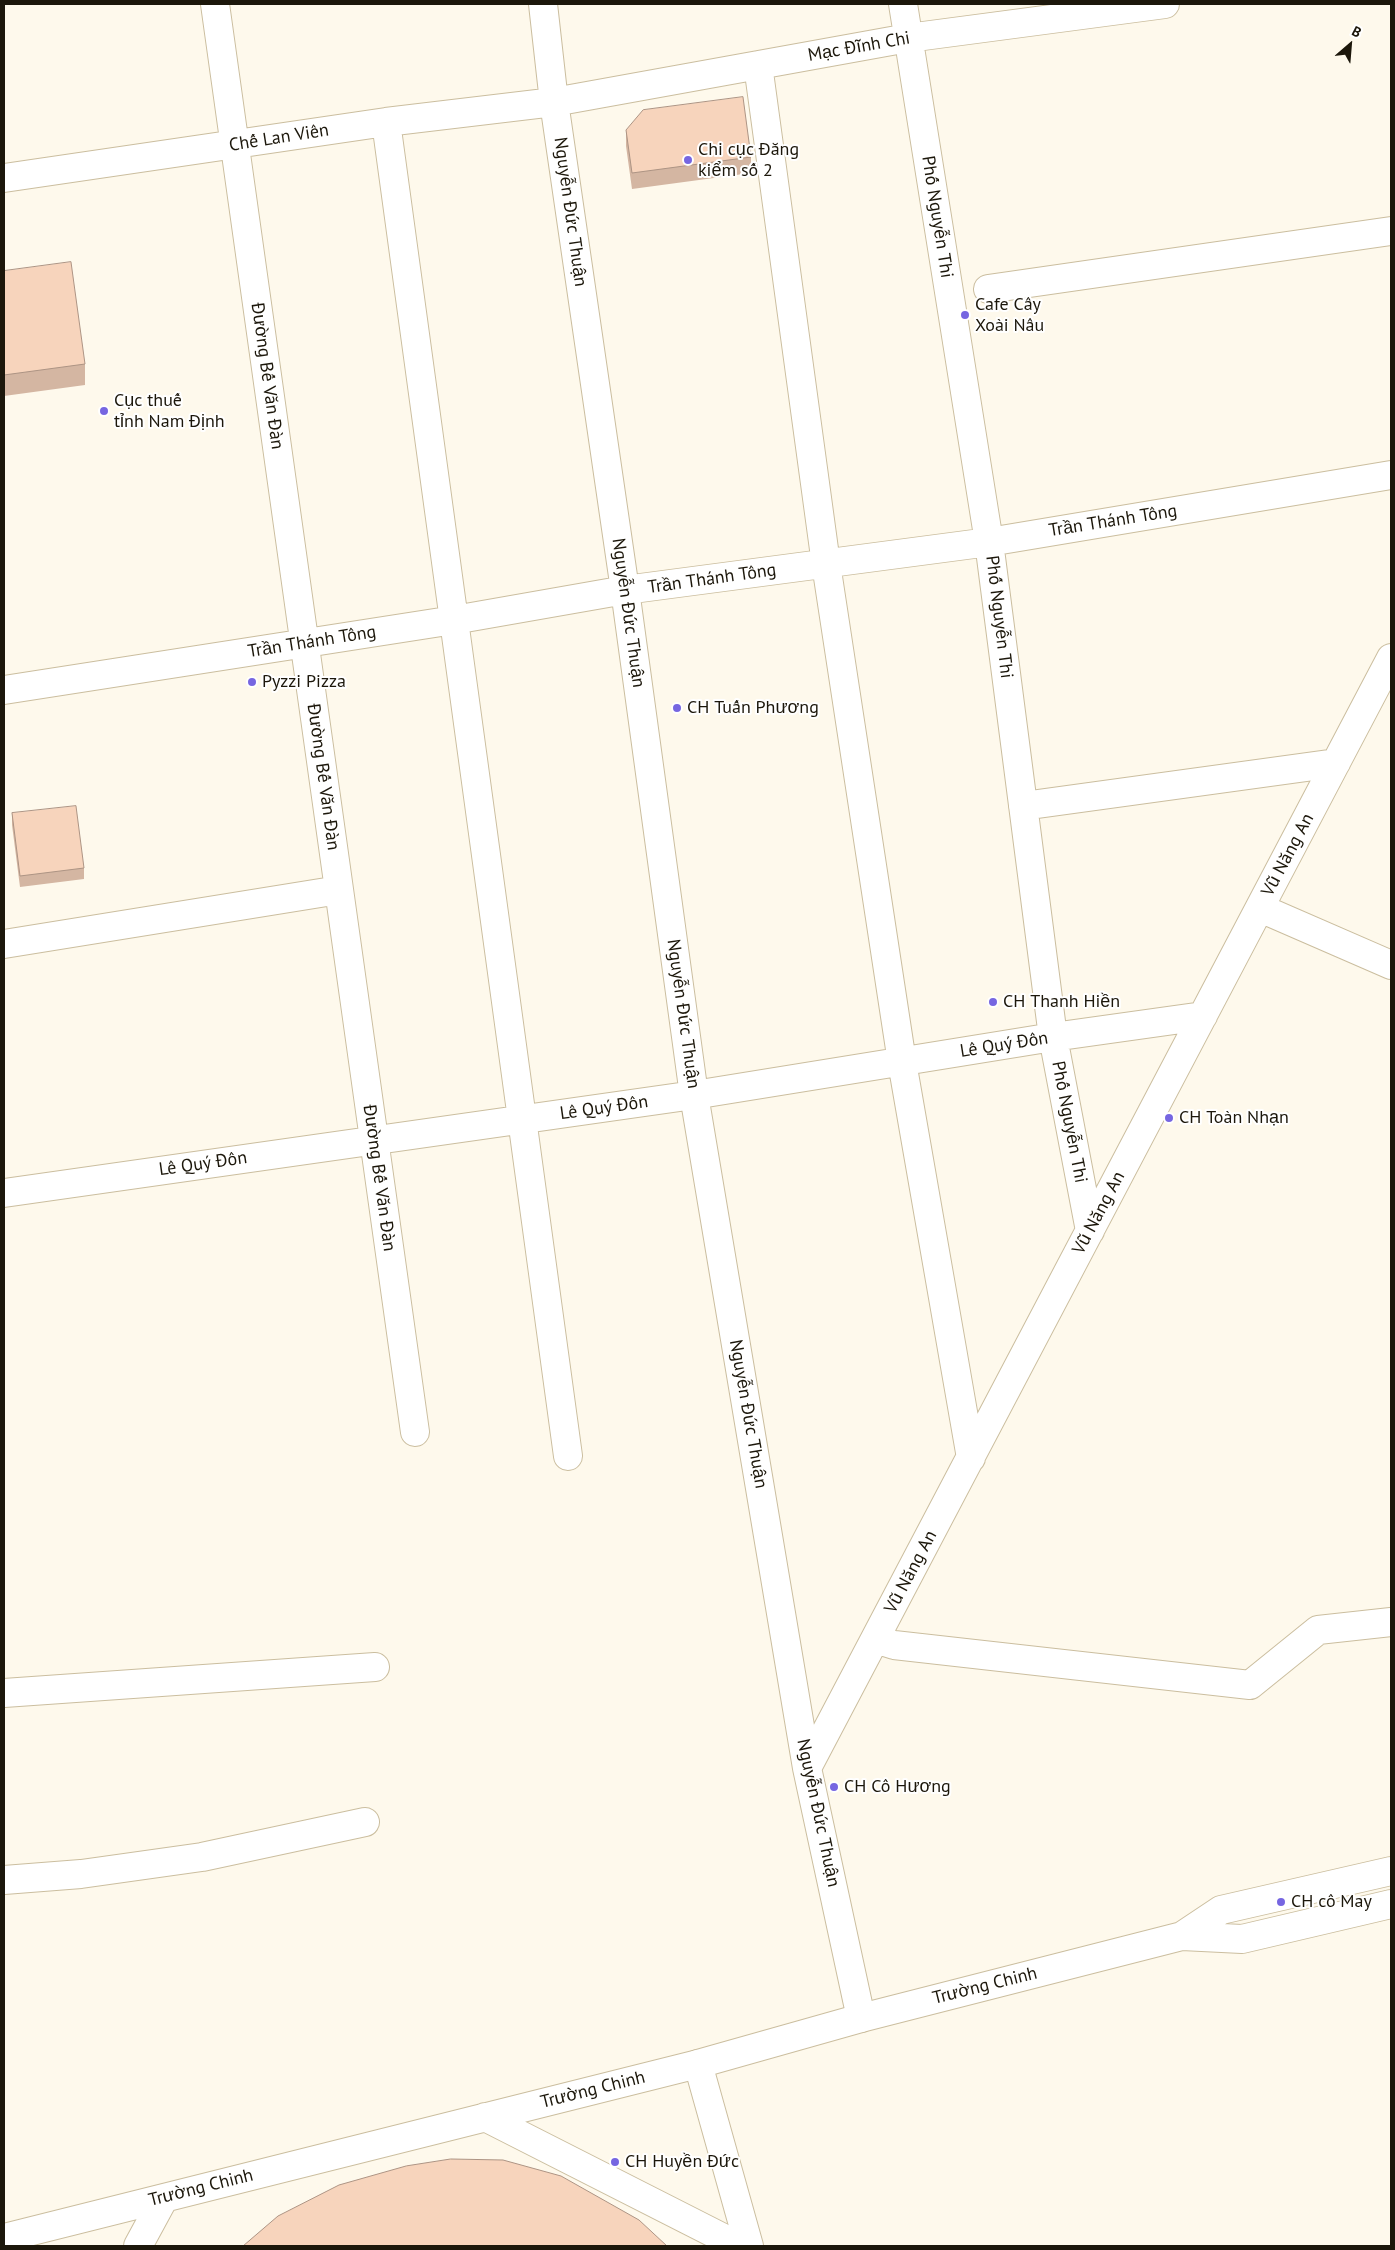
<!DOCTYPE html>
<html>
<head>
<meta charset="utf-8">
<style>
  body { margin:0 }
  #map { position:relative; width:1395px; height:2250px; overflow:hidden; background:#fef9ec; font-family:"PT Sans",sans-serif }
  canvas { display:block }
  .frame { position:absolute; inset:0; border:5px solid #1c170b; pointer-events:none }
  .north { position:absolute; left:1325px; top:20px; width:50px; height:50px; -webkit-text-stroke:4px #fff; paint-order:stroke; rotate:27deg; font-size:14px; font-weight:700; line-height:20px; text-align:center; color:#1c170b }
  .north::after { content:''; display:block; margin:auto; width:18px; height:22px; background:#1c170b; clip-path:polygon(50% 0,100% 100%,50% 72%,0 100%) }
</style>
</head>
<body>
<div id="map">
<canvas width="1395" height="2250"></canvas>
<div class="frame"></div>
<div class="north">B</div>
</div>
<script>
const ctx = document.querySelector('canvas').getContext('2d');
ctx.lineJoin = 'round';
function strokePath(path, color, width, dash) {
  ctx.strokeStyle = color;
  ctx.lineWidth = width;
  ctx.lineCap = dash ? 'butt' : 'round';
  ctx.setLineDash(dash || []);
  ctx.stroke(path);
}
function fill(path, color) {
  ctx.fillStyle = color;
  ctx.fill(path, 'evenodd');
}
function drawText(font, color, halo, rows, align = 'center') {
  ctx.font = font + ' "PT Sans",sans-serif';
  ctx.lineWidth = 4;
  ctx.setLineDash([]);
  ctx.textBaseline = 'middle';
  ctx.strokeStyle = halo;
  ctx.fillStyle = color;
  for (const [text, x, y, turn = 0] of rows) {
    ctx.save();
    ctx.translate(x, y);
    ctx.rotate((+turn || 0) * Math.PI / 180);
    ctx.textAlign = isNaN(turn) ? turn : align;
    if (halo) ctx.strokeText(text, 0, 0);
    ctx.fillText(text, 0, 0);
    ctx.restore();
  }
}
const minor = new Path2D(`
  M215,4L415,1432
  M543,4L554,102L625,590L694,1095L807,1768L861,2018
  M903,4L989,542L1053,1037L1090,1231
  M758,65L826,564L902,1062L971,1458
  M386,122L568,1456
  M4,178L386,122L554,102L908,38L1165,4
  M988,289L1391,231
  M4,690L454,620L625,590L989,542L1391,475
  M1023,806L1336,763
  M1260,908L1391,965
  M4,944L339,890
  M4,1193L694,1095L1053,1037L1203,1016
  M875,1639L894,1645L1250,1685L1318,1630L1391,1622
  M4,1693L375,1667
  M807,1768L1391,658
  M4,1880L81,1874L202,1857L365,1822
  M698,2064L749,2246`);
const major = new Path2D(`
  M1182,1936L1221,1910L1391,1871
  M485,2117L739,2246
  M4,2238L698,2064L861,2018L1182,1936L1242,1939L1391,1904
  M138,2246L164,2198`);
strokePath(minor, '#cbbe9f', 30);
strokePath(major, '#cbbe9f', 30);
strokePath(minor, '#fff', 28);
strokePath(major, '#fff', 28);
fill(new Path2D(`
  M626,130L751,157V173L632,189L626,146Z
  M4,271L85,364V385L4,396Z
  M12,813L84,868V879L20,887L12,825Z`), '#d4b6a2');
const building = new Path2D(`
  M743,97L751,157L632,173L626,130L643,110Z
  M71,262L85,364L4,375V271Z
  M76,806L84,868L20,876L12,813Z
  M451,2159L503,2160L561,2176L639,2220L667,2246H243L278,2216L339,2185L406,2166Z`);
fill(building, '#f7d4bc');
strokePath(building, '#ad9484', 1);
for (const [x, y, r, color] of [
  [688,160,5,"#7666e1"],
  [965,315,5,"#7666e1"],
  [104,411,5,"#7666e1"],
  [252,682,5,"#7666e1"],
  [677,708,5,"#7666e1"],
  [993,1002,5,"#7666e1"],
  [1169,1118,5,"#7666e1"],
  [834,1787,5,"#7666e1"],
  [1281,1902,5,"#7666e1"],
  [615,2162,5,"#7666e1"]
]) {
  const dot = new Path2D();
  dot.arc(x, y, r, 0, 2 * Math.PI);
  ctx.fillStyle = color;
  ctx.fill(dot);
  strokePath(dot, '#fff', 2);
}
drawText('18px', '#1c170b', '#fff', [
  ["Mạc Đĩnh Chi",859,47,-10],
  ["Chế Lan Viên",279,138,-9],
  ["Nguyễn Đức Thuận",570,212,82],
  ["Phố Nguyễn Thi",937,217,81],
  ["Đường Bế Văn Đàn",267,376,82],
  ["Trần Thánh Tông",1113,521,-9],
  ["Trần Thánh Tông",712,579,-8],
  ["Nguyễn Đức Thuận",628,613,82],
  ["Phố Nguyễn Thi",999,617,83],
  ["Trần Thánh Tông",312,642,-9],
  ["Đường Bế Văn Đàn",323,777,82],
  ["Vũ Năng An",1288,855,-62],
  ["Nguyễn Đức Thuận",683,1014,82],
  ["Lê Quý Đôn",1004,1045,-9],
  ["Lê Quý Đôn",604,1108,-8],
  ["Phố Nguyễn Thi",1069,1122,79],
  ["Lê Quý Đôn",203,1164,-8],
  ["Đường Bế Văn Đàn",379,1178,82],
  ["Vũ Năng An",1099,1213,-62],
  ["Nguyễn Đức Thuận",748,1414,80],
  ["Vũ Năng An",911,1572,-62],
  ["Nguyễn Đức Thuận",818,1813,78],
  ["Trường Chinh",985,1986,-14],
  ["Trường Chinh",593,2090,-14],
  ["Trường Chinh",201,2188,-14]
]);
drawText('18px', '#1c170b', '#fff', [
  ["Chi cục Đăng",698,150],
  ["kiểm số 2",698,171],
  ["Cafe Cây",975,305],
  ["Xoài Nâu",975,326],
  ["Cục thuế",114,401],
  ["tỉnh Nam Định",114,422],
  ["Pyzzi Pizza",262,682],
  ["CH Tuấn Phương",687,708],
  ["CH Thanh Hiền",1003,1002],
  ["CH Toàn Nhạn",1179,1118],
  ["CH Cô Hương",844,1787],
  ["CH cô May",1291,1902],
  ["CH Huyền Đức",625,2162]
], 'left');
</script>
</body>
</html>
